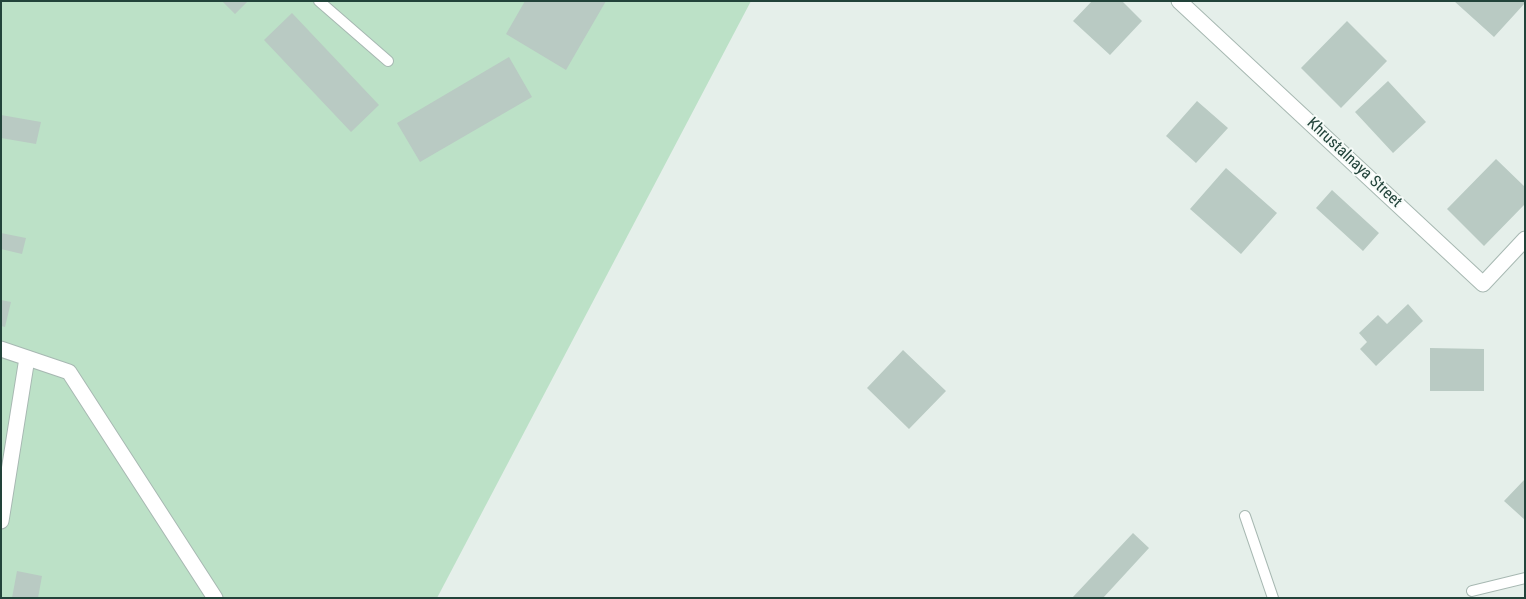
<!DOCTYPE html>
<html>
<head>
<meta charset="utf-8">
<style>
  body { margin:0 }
  #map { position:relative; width:1526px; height:599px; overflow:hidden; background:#e5efea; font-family:"Roboto Condensed",sans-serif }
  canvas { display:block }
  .frame { position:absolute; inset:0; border:2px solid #22433a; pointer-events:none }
</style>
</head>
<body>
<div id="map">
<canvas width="1526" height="599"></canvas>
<div class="frame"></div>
</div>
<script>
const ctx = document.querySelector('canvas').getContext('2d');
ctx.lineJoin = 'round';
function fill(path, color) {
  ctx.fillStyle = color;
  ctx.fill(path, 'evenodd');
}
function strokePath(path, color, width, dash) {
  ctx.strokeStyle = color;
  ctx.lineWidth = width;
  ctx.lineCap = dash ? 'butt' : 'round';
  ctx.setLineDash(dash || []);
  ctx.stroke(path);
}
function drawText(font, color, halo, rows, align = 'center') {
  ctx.font = font + ' "Roboto Condensed",sans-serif';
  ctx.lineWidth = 4;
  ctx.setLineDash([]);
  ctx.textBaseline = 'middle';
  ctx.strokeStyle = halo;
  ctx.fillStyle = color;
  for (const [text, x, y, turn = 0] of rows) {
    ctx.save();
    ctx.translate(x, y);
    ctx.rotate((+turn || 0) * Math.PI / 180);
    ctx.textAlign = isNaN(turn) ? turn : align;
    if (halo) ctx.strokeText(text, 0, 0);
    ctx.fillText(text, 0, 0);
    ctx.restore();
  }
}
fill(new Path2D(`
  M1,1H751L437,598H1Z`), '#bce1c7');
fill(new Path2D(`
  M222,1H248L235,14Z
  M525,1H606L566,70L506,34Z
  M1092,1H1122L1142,21L1110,55L1073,21Z
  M1454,1H1525V3L1494,37Z
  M292,13L379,105L351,132L264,40Z
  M1347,21L1387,61L1341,108L1301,68Z
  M509,57L532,97L420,162L397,123Z
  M1388,81L1426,122L1393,153L1355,112Z
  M1197,101L1228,128L1196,163L1166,136Z
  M1,115L41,122L36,144L1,138Z
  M1496,159L1525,187V204L1484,246L1447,209Z
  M1226,168L1277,213L1241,254L1190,209Z
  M1332,190L1379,233L1363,251L1316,208Z
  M1,233L26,238L22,254L1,249Z
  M1,300L11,302L5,327L1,326Z
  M1408,304L1423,321L1376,366L1360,349L1367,342L1359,333L1378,315L1387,324Z
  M1430,348L1484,349V391H1430Z
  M903,350L946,391L909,429L867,388Z
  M1525,479V520L1504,501Z
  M1133,533L1149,548L1103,598H1072Z
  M17,571L42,576L38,598H12Z`), '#b9cac3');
const service = new Path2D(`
  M319,1L388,61
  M1245,516L1273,598
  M1472,591L1525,578`);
const minor = new Path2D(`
  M1179,1L1483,284L1525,239
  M1,349L69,372L215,598
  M1,521L27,358`);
strokePath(service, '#a7b8b2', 12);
strokePath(minor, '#a7b8b2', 17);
strokePath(service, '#fff', 10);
strokePath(minor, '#fff', 15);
drawText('16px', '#22433a', '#f6fbf8', [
  ["Khrustalnaya Street",1354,163,43]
]);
</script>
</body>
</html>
